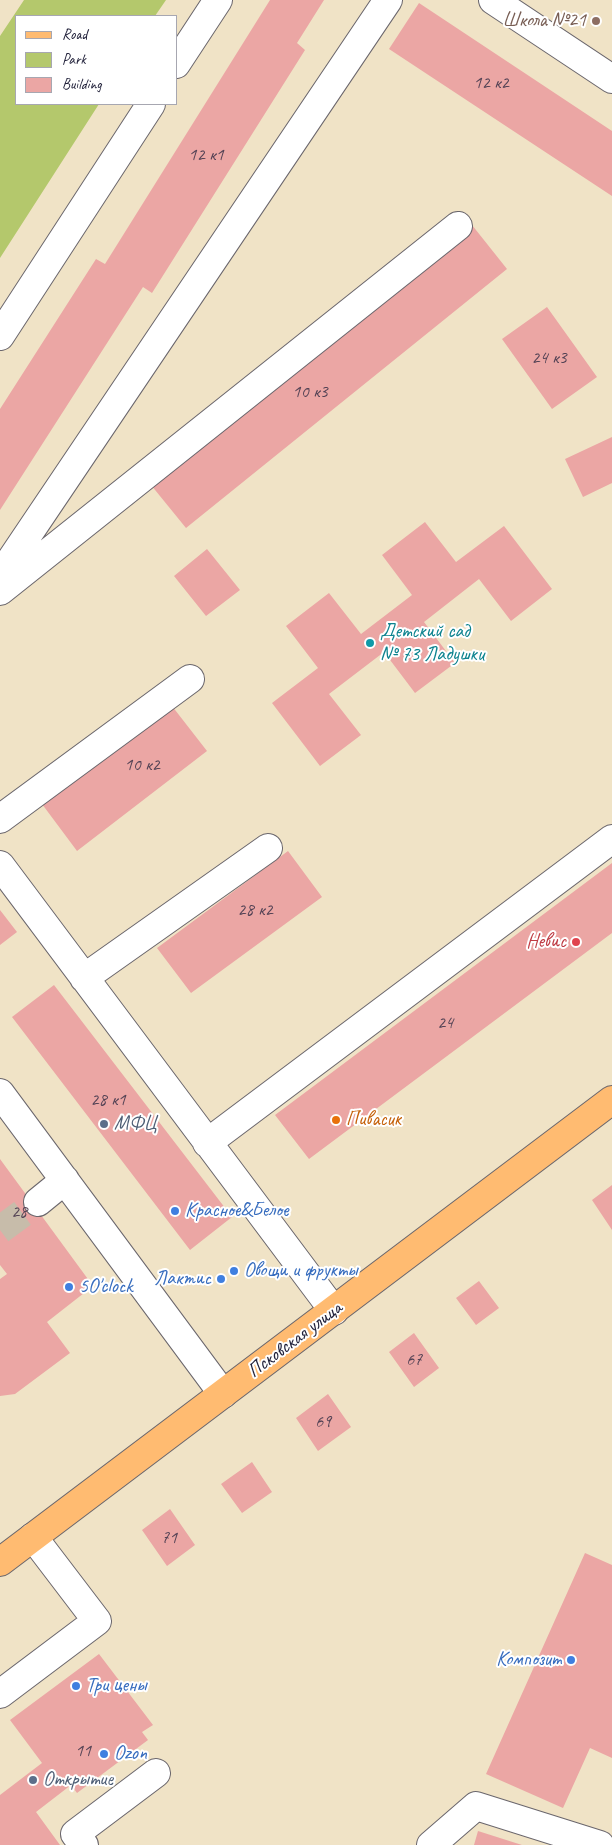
<!DOCTYPE html>
<html>
<head>
<meta charset="utf-8">
<style>
  body { margin:0 }
  #map { position:relative; width:612px; height:1845px; overflow:hidden; background:#f0e3c6; font-family:Caveat,sans-serif }
  canvas { display:block }
  .legend { position:absolute; left:15px; top:15px; width:162px; height:90px; box-sizing:border-box; background:#fff; border:1px solid #a7a7b1; margin:0; padding:6px 9px; list-style:none; font-size:15px; color:#22223b }
  .legend li { display:flex; align-items:center; gap:10px; height:25px }
  .legend b { width:25px; border:1px solid #a7a7b1 }
</style>
</head>
<body>
<div id="map">
<canvas width="612" height="1845"></canvas>
<ul class="legend">
<li><b style="height:6px;background:#ffbb71"></b>Road</li>
<li><b style="height:14px;background:#b4c86c"></b>Park</li>
<li><b style="height:14px;background:#eba6a4"></b>Building</li>
</ul>
</div>
<script>
const ctx = document.querySelector('canvas').getContext('2d');
ctx.lineJoin = 'round';
function fill(path, color) {
  ctx.fillStyle = color;
  ctx.fill(path, 'evenodd');
}
function strokePath(path, color, width, dash) {
  ctx.strokeStyle = color;
  ctx.lineWidth = width;
  ctx.lineCap = dash ? 'butt' : 'round';
  ctx.setLineDash(dash || []);
  ctx.stroke(path);
}
function drawText(font, color, halo, rows, align = 'center') {
  ctx.font = font + ' Caveat,sans-serif';
  ctx.lineWidth = 4;
  ctx.setLineDash([]);
  ctx.textBaseline = 'middle';
  ctx.strokeStyle = halo;
  ctx.fillStyle = color;
  for (const [text, x, y, turn = 0] of rows) {
    ctx.save();
    ctx.translate(x, y);
    ctx.rotate((+turn || 0) * Math.PI / 180);
    ctx.textAlign = isNaN(turn) ? turn : align;
    if (halo) ctx.strokeText(text, 0, 0);
    ctx.fillText(text, 0, 0);
    ctx.restore();
  }
}
fill(new Path2D(`
  M24,0H166L155,16H16V104H99L0,258V36Z`), '#b4c86c');
fill(new Path2D(`
  M270,0H324L297,43L305,50L152,293L143,287L0,510V409L96,259L105,264Z
  M419,3L612,131V196L389,49Z
  M472,225L507,269L186,528L151,485Z
  M547,307L597,377L552,409L502,339Z
  M612,437V483L583,497L565,459Z
  M425,522L456,562L504,526L552,589L511,621L479,579L424,622L455,663L415,693L384,652L329,694L361,735L320,766L272,703L318,668L286,626L329,593L361,634L412,595L382,555Z
  M207,549L240,590L206,616L174,576Z
  M172,706L207,751L77,851L42,804Z
  M288,851L322,897L191,993L157,948Z
  M612,863V933L309,1159L275,1115Z
  M0,910L17,932L0,945Z
  M54,985L232,1217L190,1250L12,1017Z
  M0,1159L93,1286L47,1322L70,1353L15,1394L0,1396V1279L7,1274L0,1265Z
  M612,1185V1230L592,1200Z
  M479,1281L499,1308L476,1325L456,1298Z
  M414,1333L439,1368L414,1387L389,1352Z
  M328,1394L351,1427L318,1451L296,1418Z
  M252,1462L272,1492L242,1513L221,1484Z
  M170,1509L195,1545L167,1566L142,1530Z
  M585,1553L612,1565V1758L590,1748L563,1808L486,1774Z
  M99,1654L153,1725L142,1732L148,1740L77,1793L71,1785L36,1812L60,1845H0V1795L42,1763L10,1720Z
  M478,1831L522,1845H474Z`), '#eba6a4');
strokePath(new Path2D(`
  M0,1230L38,1202`), '#c7bcaa', 28, [28, 14]);
const minor = new Path2D(`
  M493,0L612,79
  M176,64L218,0
  M0,336L151,104
  M0,576L388,0
  M0,591L458,226
  M0,819L190,679
  M0,865L334,1311
  M84,978L268,848
  M0,1093L223,1394
  M207,1143L612,839
  M38,1202L65,1180
  M0,1694L97,1621L33,1537
  M84,1845L75,1834L156,1773
  M431,1845L476,1806L600,1845`);
const major = new Path2D(`
  M0,1562L612,1100`);
strokePath(minor, '#6a666c', 30);
strokePath(major, '#6a666c', 30);
strokePath(minor, '#fff', 28);
strokePath(major, '#ffbb71', 28);
for (const [x, y, r, color] of [
  [596,21,5,"#8d6e63"],
  [370,643,5,"#0f9aa8"],
  [576,942,5,"#e0444e"],
  [336,1120,5,"#e8710a"],
  [104,1124,5,"#5c6f8a"],
  [175,1211,5,"#3f7fe0"],
  [234,1271,5,"#3f7fe0"],
  [221,1279,5,"#3f7fe0"],
  [69,1287,5,"#3f7fe0"],
  [571,1660,5,"#3f7fe0"],
  [76,1686,5,"#3f7fe0"],
  [104,1754,5,"#3f7fe0"],
  [33,1780,5,"#5c6f8a"]
]) {
  const dot = new Path2D();
  dot.arc(x, y, r, 0, 2 * Math.PI);
  ctx.fillStyle = color;
  ctx.fill(dot);
  strokePath(dot, '#fff', 2);
}
drawText('18px', '#544355', null, [
  ["12 к2",491,83],
  ["12 к1",206,155],
  ["24 к3",549,358],
  ["10 к3",310,392],
  ["10 к2",142,765],
  ["28 к2",255,910],
  ["24",445,1023],
  ["28 к1",108,1100],
  ["28",19,1212],
  ["67",414,1360],
  ["69",323,1422],
  ["71",169,1538],
  ["11",83,1751]
]);
drawText('20px', '#785e54', '#fff', [
  ["Школа №21",586,21]
], 'right');
drawText('20px', '#0d838f', '#fff', [
  ["Детский сад",380,632],
  ["№ 73 Ладушки",380,655]
], 'left');
drawText('20px', '#be3a42', '#fff', [
  ["Невис",566,942]
], 'right');
drawText('20px', '#c56008', '#fff', [
  ["Пивасик",346,1120]
], 'left');
drawText('20px', '#4e5e75', '#fff', [
  ["МФЦ",114,1124],
  ["Открытие",43,1780]
], 'left');
drawText('20px', '#366cbe', '#fff', [
  ["Красное&Белое",185,1211],
  ["Овощи и фрукты",244,1271],
  ["Лактис",211,1279,"right"],
  ["5O'clock",79,1287],
  ["Композит",561,1660,"right"],
  ["Три цены",86,1686],
  ["Ozon",114,1754]
], 'left');
drawText('20px', '#22223b', '#fff', [
  ["Псковская улица",295,1340,-37]
]);
</script>
</body>
</html>
